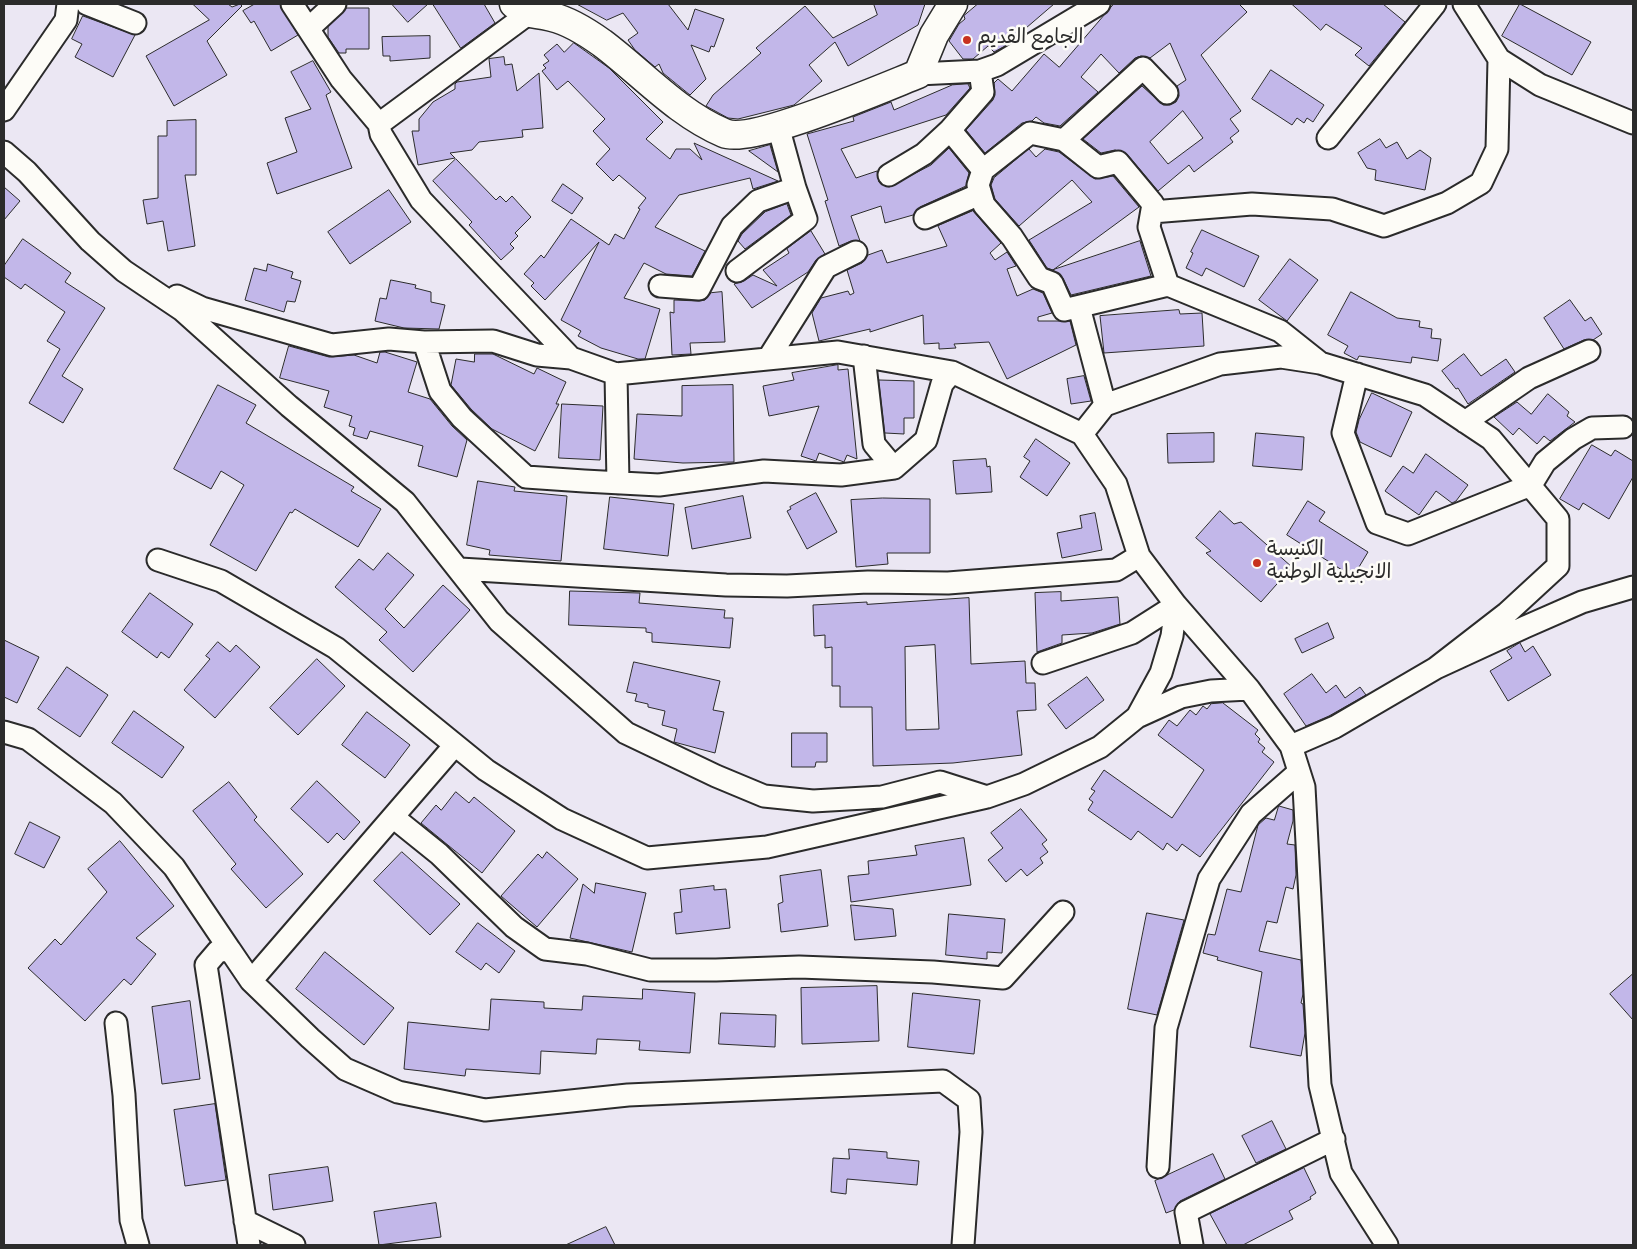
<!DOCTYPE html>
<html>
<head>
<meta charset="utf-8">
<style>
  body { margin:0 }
  #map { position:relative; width:1637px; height:1249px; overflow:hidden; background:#ebe7f3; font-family:Dekko,sans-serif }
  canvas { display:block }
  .frame { position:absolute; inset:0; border:5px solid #2b2b2b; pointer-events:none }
</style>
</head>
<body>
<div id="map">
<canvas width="1637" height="1249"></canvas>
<div class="frame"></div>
</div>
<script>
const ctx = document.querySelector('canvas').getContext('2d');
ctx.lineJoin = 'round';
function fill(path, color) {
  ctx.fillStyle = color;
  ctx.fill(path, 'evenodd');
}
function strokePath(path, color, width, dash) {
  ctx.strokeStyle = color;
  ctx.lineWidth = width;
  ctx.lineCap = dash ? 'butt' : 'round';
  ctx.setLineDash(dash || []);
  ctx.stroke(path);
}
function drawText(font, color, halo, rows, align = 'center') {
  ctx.font = font + ' Dekko,"Playpen Sans Arabic",sans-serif';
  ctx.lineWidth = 5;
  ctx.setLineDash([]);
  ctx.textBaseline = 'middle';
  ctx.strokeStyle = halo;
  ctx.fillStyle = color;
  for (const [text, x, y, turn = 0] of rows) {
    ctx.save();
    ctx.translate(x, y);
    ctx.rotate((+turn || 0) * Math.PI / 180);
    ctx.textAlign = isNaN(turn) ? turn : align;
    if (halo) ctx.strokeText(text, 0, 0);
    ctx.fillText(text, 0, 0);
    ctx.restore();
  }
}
const building = new Path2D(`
  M193,4H228L232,7L240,4L242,6L207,41L227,75L174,106L146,56L209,20Z
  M255,4H280L298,35L271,51L254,21L251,23L243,11Z
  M392,4H428L408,22Z
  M433,4H484L495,23L461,48Z
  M577,4H668L688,30L695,9L724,19L714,47L711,46L709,52L691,45L706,79L690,95L663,73L659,64L655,67L635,50L628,40L638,33L623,13L607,20Z
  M874,4H925L918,25L848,66L835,42L809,65L822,81L794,105L738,119L728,118L706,106L713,95L761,53L756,48L805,6L833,38L877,15Z
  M978,4H1054L1005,46L994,52L988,46L973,59H963L949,41L959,24L965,19L964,16Z
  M1114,4H1239L1247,12L1201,55L1241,111L1230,119L1239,131L1230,138L1233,142L1194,172L1189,165L1158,191L1127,154L1115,150L1101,153L1083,139L1142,86L1163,105H1170L1176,102L1179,96L1177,86L1186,80L1170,43L1150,58L1141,56L1135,58L1119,73L1101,54L1081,77L1098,92L1060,126L1044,123L1036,117L1032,121L1022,123L985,153L966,130L993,100L995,95L994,83L998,79L1012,91L1044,54L1059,67ZM1183,111L1203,138L1168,164L1150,142Z
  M1292,4H1383L1405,22L1369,66L1355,55L1362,48L1326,24L1321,30Z
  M1520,4L1591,42L1572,75L1502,36Z
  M347,8H369V49H346V53H339L328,37V27Z
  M83,16L135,35L113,77L75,57L82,44L72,39Z
  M430,36V58L390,61V56H383L382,37Z
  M574,43L609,68L663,122L646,139L670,159L676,149H690L702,160L694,143L778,181L753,189L750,178L679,195L655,227L705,251L692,276L666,274L644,263L624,298L660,309L645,359H638L601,348L578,336L581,331L561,320L599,242L545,300L531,286L534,283L524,274L541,255L544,258L571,219L609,245L615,234L624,239L640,209L638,208L646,198L619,175L613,181L596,164L610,149L593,131L605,119L568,81L557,90L542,71L546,68L543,65L549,61L544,55L557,44L564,52Z
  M504,57L505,65L512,64L517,91L539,73L543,128L522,130L523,137L479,142L472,150L450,153L455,158L418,165L412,131H419V119L433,102L455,89V84L457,82L491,77L489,59Z
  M313,61L331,92L326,95L352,168L277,194L267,163L297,152L285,118L311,109L291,72Z
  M1271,70L1324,105L1313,122L1307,118L1304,123L1297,118L1292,125L1252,99Z
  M968,84L970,88L946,115L841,149L856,178L877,171L879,182L889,187L931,165L949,148L969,173L966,186L920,207L913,215L885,223L881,206L851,216L860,241H851L839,246L825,201L828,200L807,134L854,121L853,117L891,102L894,110L952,85Z
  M196,120V175H185L195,246L168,251L163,221L147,224L143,200L158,198V136H167V121Z
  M1380,139L1386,148L1397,142L1407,159L1420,150L1431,158L1425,190L1375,180L1376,170L1367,168L1358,153Z
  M770,145L778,172L749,151Z
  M1029,149L1036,157L1045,149L1059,152L1095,179L1113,176L1139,207L1053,270L1047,268L1029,240L1092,202L1072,180L1019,226L995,199L991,185L994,178Z
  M456,159L496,200L500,196L506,202L512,196L531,217L515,233L518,236L510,244L514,248L501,260L469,225L472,222L433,181Z
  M563,184L583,198L572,214L552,201Z
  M4,187L20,201L4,220Z
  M389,190L411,222L350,264L328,232Z
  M787,204L791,215L745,249L738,241L742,234L765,212Z
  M973,211L1001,243L990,253L995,260L1007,252L1016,266L1007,269L1017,296L1033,289L1043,293L1052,313L1038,317V321H1070L1076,345L1007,379L989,342L954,344L956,348L939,349V343L924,344L923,315L870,332V329L819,341L812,313L821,298L848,291L850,295L854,293L847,270L862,263L868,255L882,250L887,263L947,246L938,226Z
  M1202,230L1259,256L1244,287L1206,268L1202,276L1186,268L1193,253L1191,252Z
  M811,231L825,254L816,260L808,272L752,308L734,284L744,281L753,275L777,286L763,270L789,253L787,249Z
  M23,239L71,273L65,282L105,308L62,376L83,389L63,423L29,403L60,349L47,341L65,312L25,284L21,289L4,277V266Z
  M1140,241L1151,276L1071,295L1063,278L1053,270Z
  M1290,259L1318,280L1287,321L1259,300Z
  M268,264L293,272L291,278L301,281L295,302L287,301L284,312L245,300L254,268L266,271Z
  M391,280L416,285L415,288L431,292V302L445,305L439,329L404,328L375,321L380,298L386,299Z
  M722,292L725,342L690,343L691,354L672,355L670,312L674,313V300L699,301L705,300L711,293Z
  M1351,292L1397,318L1420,321L1419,327L1432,329L1431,338L1441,339L1438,361L1412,357L1411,363L1359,356L1357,360L1344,353L1348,346L1328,335Z
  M1570,300L1585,321L1591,317L1602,334L1593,340H1584L1564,349L1544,318Z
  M1179,310L1180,314L1202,313L1204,346L1104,353L1100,316Z
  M289,346L329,357L354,355L377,363L380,352H385L417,362L408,392L430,399L452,426L467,440L457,477L418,466L423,446L370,431L367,439L353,435L355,428L349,426L352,416L324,407L329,391L280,378Z
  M475,354H493L534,374L537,368L566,382L556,404H559L535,451L492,429L471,409L451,385L456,359L474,362Z
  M1464,354L1481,376L1506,359L1515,372L1468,404L1458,388L1456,389L1442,371Z
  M838,365V370L848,369L857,459L847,455L844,462L819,453L816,461L801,456L819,406L769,416L763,386L794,380L792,373Z
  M1084,376L1091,401L1071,404L1067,379Z
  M879,380L914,381V418H904V434L885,433Z
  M218,385L256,405L246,423L354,487L351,491L381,509L358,547L295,509L292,513L290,512L256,571L210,545L244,485L221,471L211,489L174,469Z
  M733,385L734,462L683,463L634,459L637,414L682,416V386Z
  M1372,393L1412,412L1391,457L1360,442L1356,432L1359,420Z
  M1548,394L1569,412L1567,416L1575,422L1550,441L1544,436L1537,444L1519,428L1513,435L1494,417L1517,402L1531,414Z
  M562,404L603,406L600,460L559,458Z
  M1214,433V462L1168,463L1167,434Z
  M1256,433L1304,437L1302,470L1253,466Z
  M1036,439L1070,463L1047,496L1020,477L1030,461L1024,457Z
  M1592,445L1611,456L1615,450L1633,461V477L1609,519L1583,503L1579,510L1560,499Z
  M1426,454L1468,485L1456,501L1452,503L1436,491L1419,515L1385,491L1403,466L1413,473Z
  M986,459L987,467L990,466L992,492L956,494L953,461Z
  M478,481L515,487L514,491L567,496L561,561L489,555L490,550L467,545Z
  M816,493L837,532L807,549L787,511L791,509L790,507Z
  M743,496L751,538L692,549L685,508Z
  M610,497L674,504L668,556L604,549Z
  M883,498L930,499V553H887L888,564L856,567L851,500Z
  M1308,501L1325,512L1319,521L1368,552L1353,577L1287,535Z
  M1220,511L1234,524L1241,522L1292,567L1261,602L1206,553L1211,551L1196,538Z
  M1095,513L1102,550L1062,558L1057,533L1082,528L1080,516Z
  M388,553L414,575L385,609L404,628L443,585L470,610L413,672L379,640L387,632L335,587L359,559L373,570Z
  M570,591L640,593L639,603L725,610L724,618H733L730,648L652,642V633L646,632V628L569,625Z
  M1061,592V601L1118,597L1120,624L1092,633L1062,635V643L1037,652L1035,593Z
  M150,593L193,624L169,658L161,652L157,658L122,632Z
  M969,598L971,664L1025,661L1026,683H1035L1036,710L1017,711L1022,755L953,763L873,766L872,707H840V686H832V647L825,648V635L814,636L813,605L867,602V604ZM935,645L939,729L906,730L905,647Z
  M1328,623L1334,638L1302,653L1295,639Z
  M4,640L39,657L17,703L4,697Z
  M218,642L230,652L236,645L260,667L215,718L184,690L210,659L206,656Z
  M1520,643L1525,652L1533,646L1551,675L1508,701L1490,671L1512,658L1507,651Z
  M317,659L345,686L298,735L270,708Z
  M634,662L720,681L713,710L724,712L715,753L674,742L677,729L662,725L665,711L648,707V704L635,701L637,694L627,692Z
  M67,667L108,695L80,737L38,709Z
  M1312,674L1326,693L1336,685L1345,698L1360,687L1366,695L1329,716L1306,726L1284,694Z
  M1087,677L1104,700L1066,729L1048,705Z
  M1223,703L1258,730L1255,734L1260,739L1258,742L1265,748L1262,752L1274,762L1200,857L1182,844L1177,851L1167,843L1163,850L1138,831L1131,840L1088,810L1093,802L1089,799L1095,791L1091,789L1104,770L1172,818L1204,770L1158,735L1169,720L1177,726L1190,710L1196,715L1203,706L1207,709L1211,704Z
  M134,711L184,747L162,778L112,743Z
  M367,712L410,745L385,778L342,745Z
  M792,733H827V762H816L815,767H792Z
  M317,781L360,822L344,840L337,833L328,843L291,809Z
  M229,782L257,817L254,820L303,874L266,908L231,869L236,864L193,811Z
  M456,792L469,803L474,797L515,831L482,873L421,823L436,805L441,810Z
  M1279,806L1293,810V821L1287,844L1295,845L1296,875L1293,889L1286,887L1277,923L1267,921L1259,951L1301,960L1303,994L1301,1003L1303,1004L1305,1033L1301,1056L1250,1047L1262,972L1217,960L1218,957L1203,953L1208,934L1215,935L1227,889L1241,892L1258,825L1266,818L1274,820Z
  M1021,809L1047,840L1042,844L1048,852L1040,858L1043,863L1027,876L1021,869L1006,882L988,860L1003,848L991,833Z
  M30,822L60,837L44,868L15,854Z
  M964,838L971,885L851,902L848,876L869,874L868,861L917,855L915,846Z
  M120,841L174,906L136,938L156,954L131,985L124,979L85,1021L28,968L55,939L61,945L107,892L88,869Z
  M402,852L460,904L430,935L374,881Z
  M547,852L578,879L537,927L501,896L538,854L542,858Z
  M821,870L828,926L781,932L778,904L783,902L780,876Z
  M596,883L646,893L632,952L570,938L583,884L594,893Z
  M714,886V890L726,889L730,928L676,934L674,913L682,912L680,890Z
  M851,905L893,909L896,936L855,940Z
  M1147,913L1184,920L1157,1015L1128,1009Z
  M949,914L1005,919L1002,953L987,952V959L946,955Z
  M478,923L515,951L499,973L486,963L481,970L456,952Z
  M325,952L394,1008L364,1045L296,989Z
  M1633,974V1020L1610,994Z
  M877,986L879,1041L802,1044L801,988Z
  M643,989L695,993L690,1053L639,1050L640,1041L597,1039L596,1054L541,1051L540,1074L466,1069L465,1076L404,1069L408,1022L489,1030L491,999L544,1002V1008L582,1010L583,996L642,999Z
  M913,993L980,1000L974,1054L908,1047Z
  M190,1001L200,1079L162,1084L152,1007Z
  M721,1013L776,1015L775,1047L719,1044Z
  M215,1104L226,1180L185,1186L174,1110Z
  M1272,1121L1286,1149L1256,1163L1242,1136Z
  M849,1149L887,1152V1158L919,1161L917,1185L847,1179L846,1194L831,1192L833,1158L849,1159Z
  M1213,1154L1225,1179L1180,1201L1174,1210L1166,1213L1155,1181Z
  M328,1167L333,1201L273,1210L269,1175Z
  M1304,1168L1316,1193L1310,1197L1311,1199L1289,1211L1293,1219L1243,1245H1227L1210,1214Z
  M436,1203L441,1237L379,1245L374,1212Z
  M606,1227L615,1245H566Z`);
fill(building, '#c2b7e9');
strokePath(building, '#2b2b2b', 1);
const minor = new Path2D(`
  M87,4L135,23
  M292,4L341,79L379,124
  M1464,4L1499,59L1540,85L1633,123
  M528,14L379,124L381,134L421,200L571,358L616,374L838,352L952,372L1082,434L1116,484L1139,556L1176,605L1249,689L1291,746L1304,787L1320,1085L1341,1173L1387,1245
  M309,28L335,4
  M918,74L980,71L997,65L1099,4
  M4,110L66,20L68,4
  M950,130L983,170L1030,133L1064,140L1143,68L1167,93
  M1328,138L1435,4
  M1064,140L1098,167L1118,162L1153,204L1149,227L1168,285L1280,331L1319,362
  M4,152L27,172L90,241L124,271L182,310L289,406L405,502L499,621L626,733L716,776L764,796L813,801L882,797L940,782L987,797
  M983,170L978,185L984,205L1012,237L1039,278L1052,283L1064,310L1168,285
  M889,175L924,154L950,130L983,92L980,71
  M1152,212L1252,204L1332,209L1384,226L1447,203L1481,183L1497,149L1499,59
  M925,218L980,194
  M737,271L806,219L795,188
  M660,286L699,289L732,226L758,201L795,188L778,126
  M177,296L202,308L332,345L389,339L424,342L493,341L537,355L571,358
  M1079,307L1105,405
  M424,342L440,391L462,418L526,477L584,481L659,485L764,471L841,475L894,468L926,440L942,384L952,372
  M864,356L874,444L894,468
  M768,359L826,267L856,252
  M616,374L618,483
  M1357,374L1343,433L1377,523L1408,534L1531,485L1545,462L1573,439L1592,428L1623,427
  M1465,422L1529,378L1589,351
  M1082,434L1105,405L1220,364L1281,357L1320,363L1425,395L1491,439L1558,519V566L1507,613L1436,668
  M158,560L221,581L336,648L486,770L562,819L647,858L767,847L987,797L1024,784L1100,747L1137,717L1161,673L1172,636L1176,605
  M460,569L726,585L787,586L868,582L948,583L1116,570L1139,556
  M1043,663L1132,633L1176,605
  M1137,717L1181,697L1211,691L1249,689
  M4,732L28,739L113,803L174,867L230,950
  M1291,746L1335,727L1436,668L1525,627L1582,602L1633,587
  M393,817L439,854L514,927L545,949L587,954L650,970H716L799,967L933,972L1003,978L1063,912
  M251,981L310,1038L345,1069L398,1092L485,1110L628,1095L943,1081L969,1100L971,1132L963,1245
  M116,1023L124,1095L131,1220L138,1245
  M1158,1167L1166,1028L1209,879L1251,814L1299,772
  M245,1221L294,1245
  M249,1245L206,965L218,951L230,950L251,981L455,745
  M1192,1245L1186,1212L1334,1139`);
const major = new Path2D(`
  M514,4C533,18 532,11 552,17C569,21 588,33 602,43C642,73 677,113 724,133C751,145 885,87 918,74L934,35L953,4`);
strokePath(minor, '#2b2b2b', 25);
strokePath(major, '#2b2b2b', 31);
strokePath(minor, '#fdfcf7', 21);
strokePath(major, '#fdfcf7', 28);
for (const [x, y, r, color] of [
  [967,40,5,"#c8321e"],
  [1257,563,5,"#c8321e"]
]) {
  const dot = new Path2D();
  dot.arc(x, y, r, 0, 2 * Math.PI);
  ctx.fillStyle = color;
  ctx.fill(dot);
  strokePath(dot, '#fdfcf7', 2);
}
drawText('20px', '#2b2b2b', '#fdfcf7', [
  ["الجامع القديم",977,40],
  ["الكنيسة",1267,552],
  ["الانجيلية الوطنية",1267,575]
], 'left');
</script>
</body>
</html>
